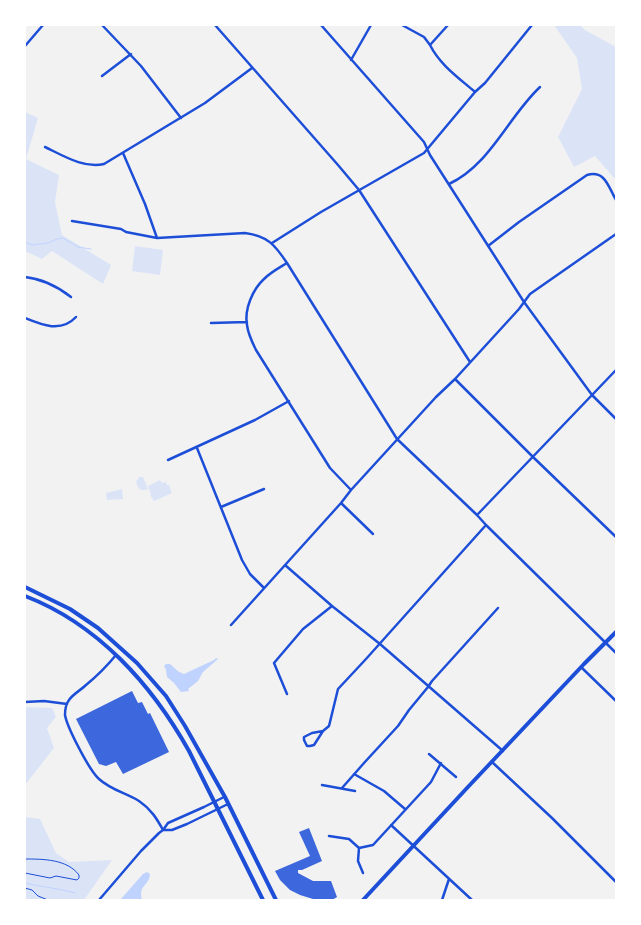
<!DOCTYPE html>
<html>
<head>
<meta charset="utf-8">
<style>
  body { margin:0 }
  #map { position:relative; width:641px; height:925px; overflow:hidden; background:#f2f2f2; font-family:"Work Sans",sans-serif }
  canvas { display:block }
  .frame { position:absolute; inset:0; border:26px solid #fff; pointer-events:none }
</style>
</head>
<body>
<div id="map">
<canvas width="641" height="925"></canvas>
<div class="frame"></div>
</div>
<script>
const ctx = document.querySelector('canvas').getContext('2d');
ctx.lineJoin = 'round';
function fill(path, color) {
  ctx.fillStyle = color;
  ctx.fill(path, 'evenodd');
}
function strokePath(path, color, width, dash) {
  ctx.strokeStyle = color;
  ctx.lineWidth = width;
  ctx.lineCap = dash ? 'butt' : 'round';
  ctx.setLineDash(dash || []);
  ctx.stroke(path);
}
fill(new Path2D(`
  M554,25H580L585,30L616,47V180L595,156L574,167L558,137L582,89L577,58Z
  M25,112L38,118L26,159L59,175L55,202L62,235L111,265L103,284L52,251L42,259L25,251Z
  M135,246L163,250L160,275L132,271Z
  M139,477H143L148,489C141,492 138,489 136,482Z
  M160,480L162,483L166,482L167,485H169L172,493L154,501L150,495L151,494L148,486Z
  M122,489L123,499L107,500L106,493Z
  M25,707L52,708L56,717L47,728L54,748L25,785Z
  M25,817L40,819L56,853L69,862L112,860L84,900H25Z`), '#dbe4f7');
fill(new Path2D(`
  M216,658L218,659L203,672L198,681L188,689L189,691L181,692L174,683L167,677L166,670L164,666L166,664H170L179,672L184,674L214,660Z
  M147,872L150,874C149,887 138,884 142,900H120L143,874Z`), '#bfd3fe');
strokePath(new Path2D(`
  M25,242L32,245L48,243L57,239L63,238L78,247L91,249
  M25,883C41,887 58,888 75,893`), '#bfd3fe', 1);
fill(new Path2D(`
  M132,691L138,703L142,702L148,714L150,713L169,752L123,774L116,762L106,766L99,764L76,719Z
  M309,828L322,861L302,870H298V873L313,881H331L337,897L332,900L313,899L300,895L290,890L280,880L275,871L310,856L299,832Z`), '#3d67dc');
strokePath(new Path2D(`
  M25,859C43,859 67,859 79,875V878L77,880L56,876L50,878L25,873
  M25,888L32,890L38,896L48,900`), '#1d4ed8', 1);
strokePath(new Path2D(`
  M102,25L141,66L181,118
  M215,25L338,165L359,190L470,362
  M321,25L424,142L430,155L524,302L592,395L616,419
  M402,25L424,37L430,45
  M448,25L430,45C440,65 459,78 475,92
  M25,46L43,25
  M351,60L371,25
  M102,76L131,54
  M45,147C62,155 84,169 104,164L205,103L252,68
  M123,153L145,204L157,238
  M449,184C490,165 508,117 540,87
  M72,221L121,229L126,232L157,238L245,233C268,236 275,245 287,263L397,439L477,515L486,525L616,653
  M272,243L321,212L424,153L475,92L485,83L532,25
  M488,246L519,222L587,175C605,170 608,186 616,200
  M287,263C279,268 271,272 264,279C253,289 244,309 247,325C248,334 252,342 256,350L330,468L351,490
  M25,277C43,279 57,286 71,297
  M25,318C42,325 61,333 76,317
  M211,323L247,322
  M455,379L533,457L616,537
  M197,448L242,560L250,574L264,588
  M168,460L255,420L289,401
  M341,503L373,534
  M221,507L264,489
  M477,515L616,370
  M285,565L332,606L380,644L503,751
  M231,625L341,503L351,490L436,397L455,379L519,309L530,294L616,234
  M116,655C107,666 97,676 86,685C81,690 73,694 69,700C66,704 65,710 65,715C67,727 89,770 99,779C111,790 126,793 139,801C151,809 157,819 163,830
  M581,667L616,701
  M287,694L274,663L303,629L332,606
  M25,702L44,701L67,704
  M323,731L312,733L304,737V740L307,746H310L314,745L323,731L329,726L338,689L366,659L486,525
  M429,754L456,777
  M492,762L552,818L616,882
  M354,774L384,791L405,809
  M322,785L355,791
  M342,788L364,763L398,726L409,710L428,687L432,681L498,608
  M391,825L472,900
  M163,830L168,823L204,807L224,797
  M329,836L349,839L359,848L358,861L363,873
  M359,848L373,845L431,782L441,763
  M99,900L141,851L159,833L163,830H172L187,824L228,804
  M442,900L449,879`), '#1d4ed8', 2.5);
strokePath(new Path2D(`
  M25,587L70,609L98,628L137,663L166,696L185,726L225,797L276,900
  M25,596C98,624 152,685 189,751L263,900
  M363,900L467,788L584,664L616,632`), '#1d4ed8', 4);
</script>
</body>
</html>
